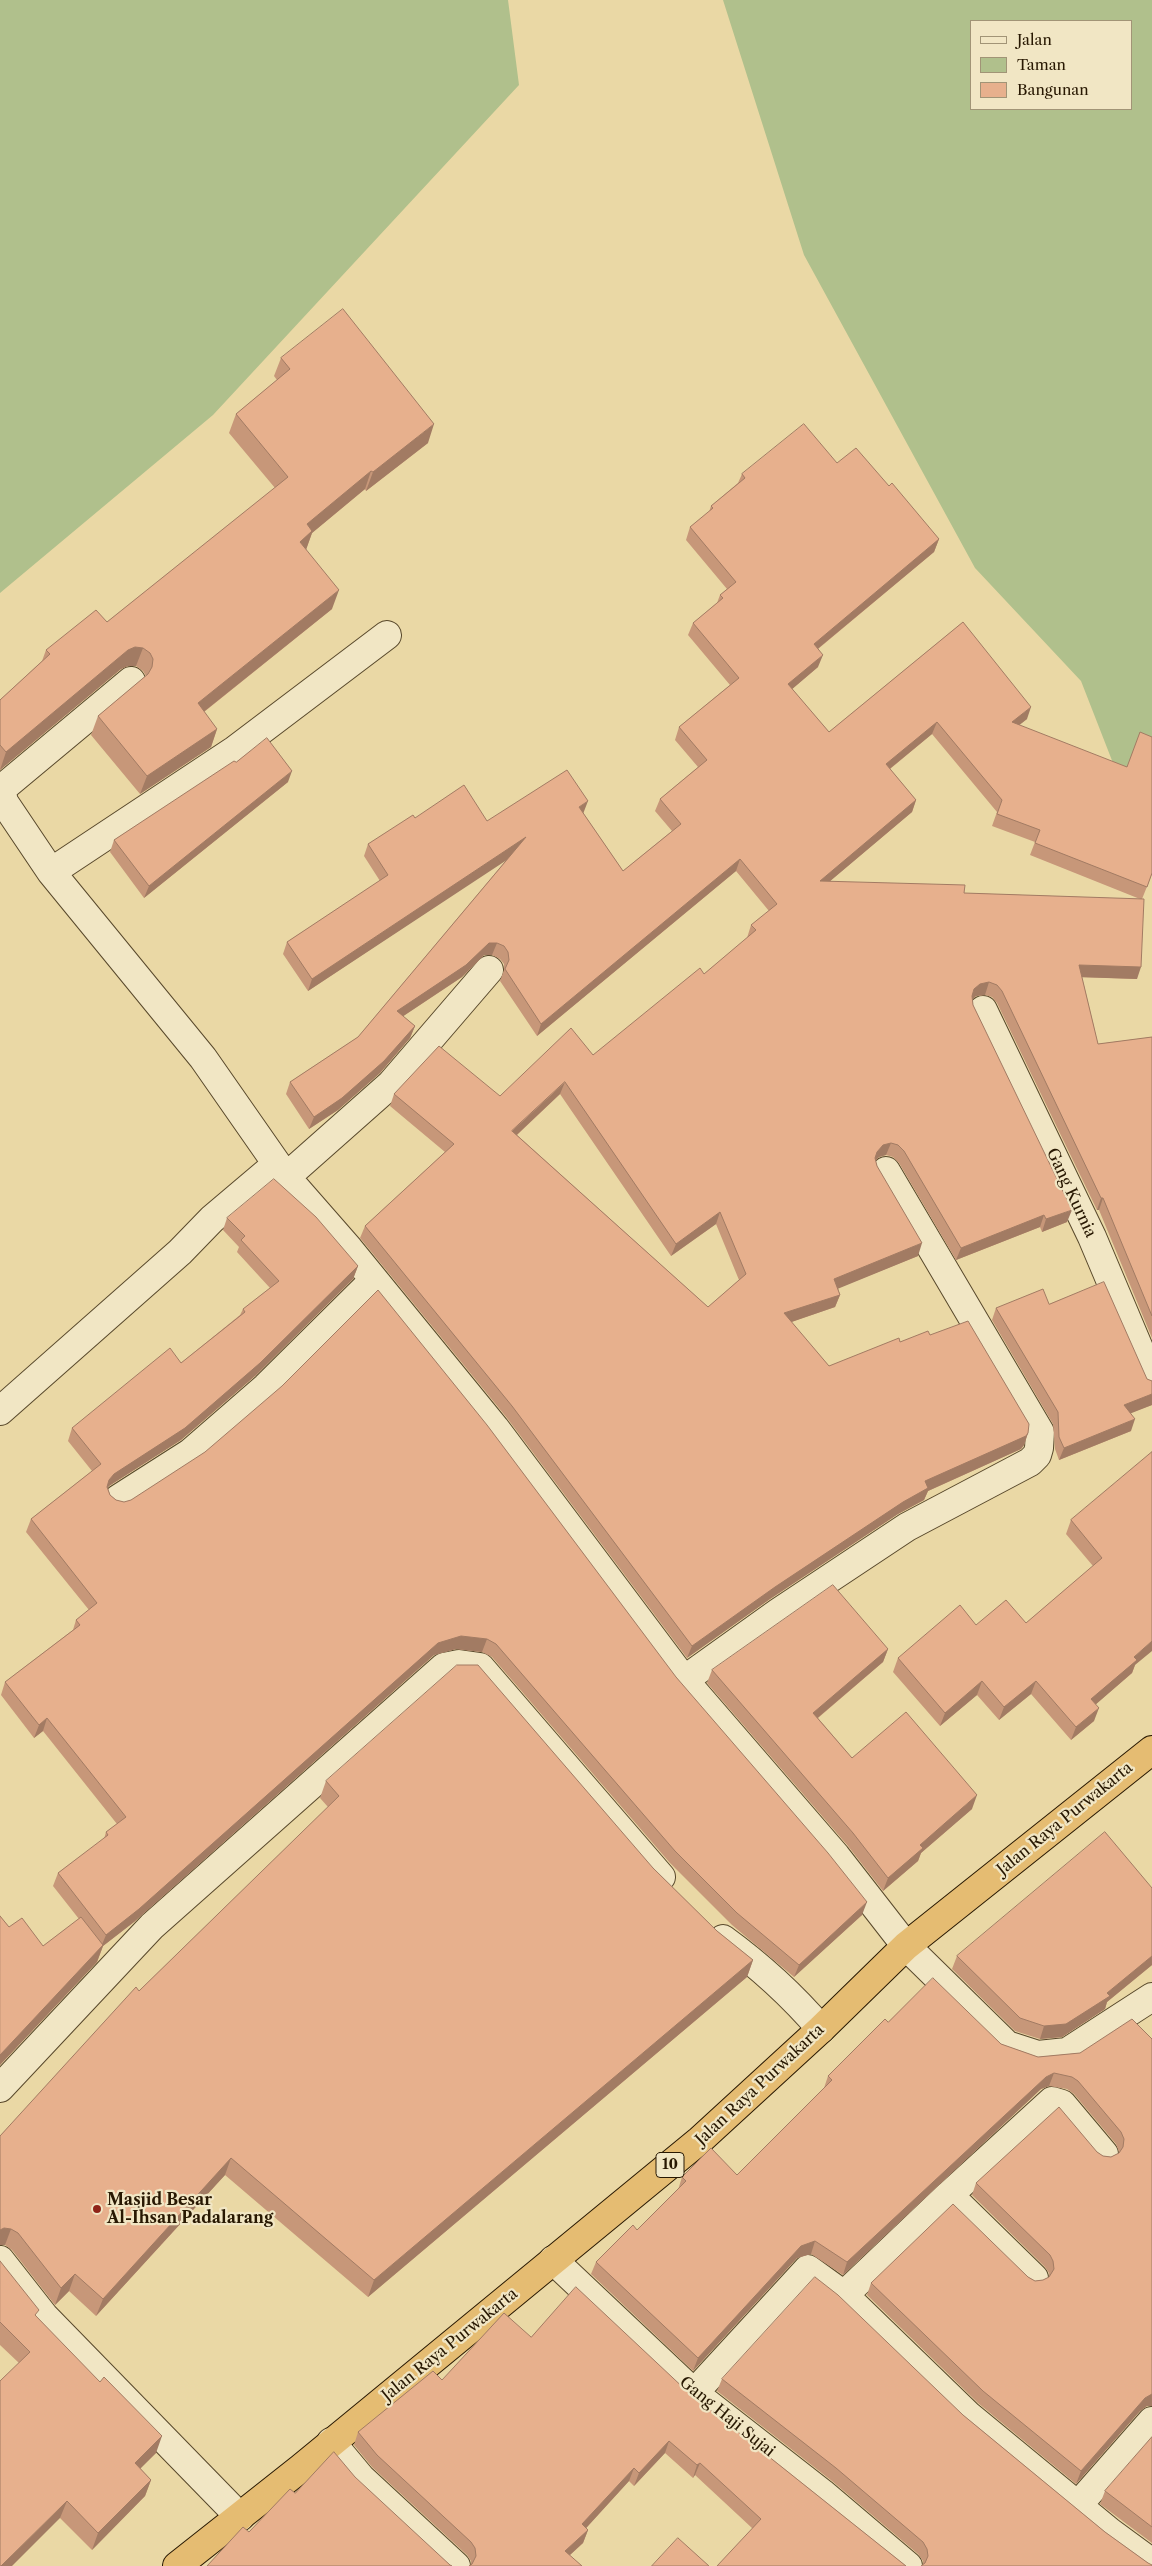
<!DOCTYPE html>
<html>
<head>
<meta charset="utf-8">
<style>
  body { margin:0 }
  #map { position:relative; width:1152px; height:2566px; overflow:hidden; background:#ead8a5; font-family:"Libre Caslon Text",serif }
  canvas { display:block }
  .legend { position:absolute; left:970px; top:20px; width:162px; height:90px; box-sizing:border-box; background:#f1e6c4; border:1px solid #a19476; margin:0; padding:6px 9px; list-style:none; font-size:15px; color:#281802 }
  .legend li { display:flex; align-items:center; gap:10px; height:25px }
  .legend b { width:25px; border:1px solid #a19476 }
</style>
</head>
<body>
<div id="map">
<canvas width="1152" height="2566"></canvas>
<ul class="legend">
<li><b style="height:6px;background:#f1e6c4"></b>Jalan</li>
<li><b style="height:14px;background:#b0c08c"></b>Taman</li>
<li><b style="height:14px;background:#e7b08d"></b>Bangunan</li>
</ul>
</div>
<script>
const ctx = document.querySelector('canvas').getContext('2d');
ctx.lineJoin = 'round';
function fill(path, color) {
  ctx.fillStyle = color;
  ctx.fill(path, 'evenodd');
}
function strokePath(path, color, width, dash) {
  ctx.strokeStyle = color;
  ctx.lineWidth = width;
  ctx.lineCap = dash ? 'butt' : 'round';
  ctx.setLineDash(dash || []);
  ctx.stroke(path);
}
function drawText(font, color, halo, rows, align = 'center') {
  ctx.font = font + ' "Libre Caslon Text",serif';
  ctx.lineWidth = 4.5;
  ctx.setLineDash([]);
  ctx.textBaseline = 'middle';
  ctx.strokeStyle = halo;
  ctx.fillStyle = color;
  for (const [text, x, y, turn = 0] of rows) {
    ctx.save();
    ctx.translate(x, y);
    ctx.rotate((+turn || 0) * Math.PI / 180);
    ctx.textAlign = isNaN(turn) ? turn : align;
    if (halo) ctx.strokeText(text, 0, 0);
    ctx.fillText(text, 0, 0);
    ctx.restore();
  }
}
fill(new Path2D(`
  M0,0H508L519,85L213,415L0,593Z
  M723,0H1152V863L1081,681L975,568L804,255ZM971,21H1131V109H971Z`), '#b0c08c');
const minor = new Path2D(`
  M131,681L5,786L2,793L4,802L51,872L203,1058L286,1177L349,1249L495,1428L684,1680L836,1856L906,1946L1007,2045L1038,2055L1067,2052L1152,1997
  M51,872L235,750L387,635
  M983,1010L1092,1237L1152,1379
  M286,1177L391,1084L489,970
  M0,1411L180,1252L212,1219L277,1164
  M118,1499L190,1453L266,1387L374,1280
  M684,1680L779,1612L907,1527L1030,1462L1037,1455L1039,1448L1040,1432L886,1171
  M723,1939C760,1966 792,1995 821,2029
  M0,2088L152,1926L444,1667L459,1664L480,1667L661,1877
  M949,2195L1052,2101L1062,2104L1104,2154
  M0,2260L44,2316L240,2517
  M553,2260L694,2393L822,2493L908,2566
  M844,2295L949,2195L1034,2278
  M694,2393L808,2269L844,2295L968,2415L1110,2532L1152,2563
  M331,2442L361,2478L456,2566
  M1079,2504L1152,2421`);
const highway = new Path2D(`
  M177,2566L301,2468L700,2140L821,2029L906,1946L1152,1750`);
strokePath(minor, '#58482b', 30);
strokePath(highway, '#281802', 30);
strokePath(minor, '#f1e6c4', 28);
strokePath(highway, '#e5bc72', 28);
fill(new Path2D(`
  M281,358L428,443L366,491L365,489L312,533L306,549L332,609L204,712L217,729L211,747L140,794L91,735L98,716L146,676L143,671L136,666H128L121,669L0,770V700L42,661L46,650L107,622L275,488L229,433L236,414L277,380L274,376Z
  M837,463L889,486L939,539L934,552L818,649V667L792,689L829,732L963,622L1027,719L1019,725L1152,874L1142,899L1137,979L1082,977L1098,1044L1152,1037V1338L1099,1210H1097L997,1003L992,997L985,995L976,996L972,999L973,1005L1067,1222L1042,1232L1040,1227L956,1260L899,1163L893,1157L886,1155L879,1157L875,1161L877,1166L918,1256L838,1288L840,1295L835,1307L791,1322L829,1366L900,1342L930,1335L1028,1433L1024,1445L1021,1449L928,1491L924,1500L898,1514L770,1599L687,1658L507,1418L360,1238L365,1226L445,1152L390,1106L394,1094L500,1096L593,1055L704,974L747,938L751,925L769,911L736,871L537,1036L500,981L504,970V964L500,959L492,955H484L462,977L403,1016L415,1026L410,1038L380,1073L338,1110L309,1129L286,1094L290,1082L358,1037L508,858L308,991L283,954L287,942L380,881L364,856L368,844L415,818L487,821L583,813L623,871L672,831L655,811L660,799L698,767L675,740L679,727L730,685L688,635L693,623L717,603L720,595L727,589L686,540L690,527L709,512L711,506L738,483L742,474ZM932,734L997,812L992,826L1035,842L1030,855L1140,899L964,893L830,881L912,812L916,800L890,769ZM560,1094L671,1256L716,1224L739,1280L708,1307L517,1135Z
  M236,762L288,782L144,898L110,852L114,840Z
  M227,1218L358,1266L353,1279L255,1376L181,1440L109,1486L108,1488L110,1495L116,1500L676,1677L862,1915L794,1977L732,1925L670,1863L492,1657L482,1652L456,1649L434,1655L134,1922L103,1946L97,1962L0,2065V1916L9,1927L43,1946L79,1919L53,1886L58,1873L104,1839L106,1832L117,1824L43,1731L34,1738L1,1695L5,1682L73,1630L76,1620L89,1610L26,1532L31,1519L92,1471L68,1441L72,1428L181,1363L240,1315L243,1309L270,1288L237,1252L239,1247L223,1230Z
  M1049,1304L1147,1379L1152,1381V1405L1130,1413L1131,1431L1059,1460L1055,1449L1053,1424L992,1320L996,1308Z
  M1152,1452L1135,1665L1132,1673L1096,1704L1094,1721L1071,1740L1031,1694L999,1720L977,1695L940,1726L893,1672L898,1658L976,1625L1026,1623L1093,1566L1066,1534L1071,1520Z
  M888,1649L883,1662L818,1718L852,1758L972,1809L921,1853L918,1861L883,1891L848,1846L707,1683L712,1670Z
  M326,1781L653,1868L717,1931L753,1960L747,1977L368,2297L225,2175L96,2316L69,2291L55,2305L12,2250L5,2245H0V2136L139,1991L328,1807L320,1798Z
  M1152,1888V1965L1107,2002L1105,2009L1062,2037L1040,2039L1015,2031L952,1969L957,1956Z
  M888,2022L1001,2044L1038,2057L1080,2053L1152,2039V2406H1147L1140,2411L1076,2484L978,2403L867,2295L871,2283L1028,2277L1035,2281L1043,2280L1049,2277V2273L1045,2267L972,2195L976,2183L1097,2152L1103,2156L1111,2157L1119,2153V2152L1116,2144L1074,2094L1067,2089L1049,2086L1041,2089L843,2275L811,2254L797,2258L693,2371L591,2274L596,2262L637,2230L678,2190L682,2177L737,2175L824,2088L828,2076Z
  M0,2261L37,2317L156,2453L140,2468L151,2480L145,2496L92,2550L60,2518L19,2363L0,2345Z
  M531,2337L689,2393L906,2566L752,2528L695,2475L693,2478L665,2453L634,2486L629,2481L586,2528L588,2530L583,2543L570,2555L471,2565V2561L467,2555L372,2467L354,2445L358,2432L442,2380Z
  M722,2379L963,2415L1105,2532L1148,2563L923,2564V2561L918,2554L832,2481L717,2391Z
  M1152,2437V2543L1100,2504L1105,2491Z`), '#c79779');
fill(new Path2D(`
  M434,424L428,443L366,491L373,472Z
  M371,471L365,489L312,533L306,550L293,560L307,524Z
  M939,539L934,552L809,656L814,644Z
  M339,590L332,609L191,722L198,703Z
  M135,647L143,648L136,666H128L121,669L0,770L6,752L128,650Z
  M823,655L818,667L784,696L788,684Z
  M1031,707L1027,719L1008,734L1012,722Z
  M937,722L932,734L881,776L886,764Z
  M217,729L211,747L140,794L147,776Z
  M292,771L288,782L144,898L149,886Z
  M916,800L912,812L816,893L820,881Z
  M588,801L583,814L579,807Z
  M526,837L522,850L308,991L312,979Z
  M740,859L736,871L537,1036L541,1024Z
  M489,943H497L492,955H484L462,977L393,1023L397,1011Z
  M1079,965L1141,967L1137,979L1075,977Z
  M989,982L985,995L976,996L970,1002L974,989L980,984Z
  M415,1026L410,1038L380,1073L338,1110L309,1129L314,1117Z
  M565,1082L560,1094L508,1143L512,1131Z
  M891,1143L886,1155L879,1157L872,1164L877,1152L883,1145Z
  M1101,1198H1103L1099,1210H1097Z
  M1072,1210L1067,1222L1042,1232L1046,1219Z
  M720,1212L716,1224L671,1256L676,1244Z
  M1044,1215L1040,1227L956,1260L961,1248Z
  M922,1243L918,1256L830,1292L834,1279Z
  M358,1266L353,1279L255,1376L181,1440L109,1486L104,1492L109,1480L114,1474Z
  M840,1295L835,1307L780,1326L784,1313Z
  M1152,1394V1405L1119,1418L1124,1405Z
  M1135,1419L1131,1431L1059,1460L1064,1448Z
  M1028,1433L1024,1445L1021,1449L928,1491L924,1500L898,1514L770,1599L687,1658L692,1646L775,1587L925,1481Z
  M461,1636L487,1639L482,1652L456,1649L434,1655L134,1922L103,1946L97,1962L0,2065V2055L101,1947L106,1935L438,1643Z
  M1152,1641V1651L1135,1665L1132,1673L1087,1712L1091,1699L1134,1657Z
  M888,1649L883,1662L808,1726L813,1713Z
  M982,1681L977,1695L940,1726L945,1713Z
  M1036,1681L1031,1694L999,1720L1004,1707Z
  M1099,1708L1094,1721L1071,1740L1076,1727Z
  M47,1718L43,1731L34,1738L39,1725Z
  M977,1795L972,1809L921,1853L918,1861L883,1891L888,1878L920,1845Z
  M867,1902L862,1915L794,1977L799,1965Z
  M1152,1956V1965L1107,2002L1105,2009L1062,2037L1040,2039L1044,2026L1107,1993Z
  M753,1960L747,1977L368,2297L374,2280Z
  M1054,2073L1049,2086L1041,2089L843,2275L847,2262L1046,2077Z
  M231,2158L225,2175L96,2316L103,2299Z
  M4,2228L11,2229L5,2245H0V2230Z
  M815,2241L811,2254L797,2258L693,2371L698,2358L801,2246Z
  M75,2274L69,2291L55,2305L61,2288Z
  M1151,2394H1152V2406H1147L1140,2411L1076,2484L1081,2471L1145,2398Z
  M162,2436L156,2453L129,2480L135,2463Z
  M669,2441L665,2453L634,2486L639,2473Z
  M700,2463L695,2475L693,2478L697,2465Z
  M634,2468L629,2481L578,2537L582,2524Z
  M151,2480L145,2496L92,2550L98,2533Z
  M67,2501L60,2518L12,2566H1Z
  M588,2530L583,2543L560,2564L565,2551Z`), '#a27b63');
const building = new Path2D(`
  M343,309L434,424L373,472L371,471L307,524L312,531L300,542L339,590L198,703L217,729L147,776L98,716L148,674L152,667L153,659L150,653L143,648L135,647L128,650L6,752L0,745V700L50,654L46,650L96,610L107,622L288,477L236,414L290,369L281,358Z
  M804,424L837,463L856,448L889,486L892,483L939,539L814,644L823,655L788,684L829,732L963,622L1031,707L1012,722L1127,767L1140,732L1152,737V873L1147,887L1035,843L1040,830L997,814L1002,800L937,722L886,764L916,800L820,881L965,885L964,893L1144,899L1141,967L1079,965L1098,1044L1152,1037V1316L1103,1198H1101L1002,991L997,985L989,982L980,984L974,989L972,996L973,1005L1072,1210L1046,1219L1044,1215L961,1248L904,1151L898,1145L891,1143L883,1145L877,1152L875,1158L877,1166L922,1243L834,1279L840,1295L784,1313L829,1366L899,1338L900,1342L928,1331L930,1335L968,1321L1029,1424L1028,1433L1026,1436L925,1481L928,1488L903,1502L775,1587L692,1646L512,1406L365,1226L454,1144L394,1094L439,1046L500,1096L571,1028L593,1055L700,968L704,974L756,930L751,925L777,904L740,859L541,1024L505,969L509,960L508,952L504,946L497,943H489L466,965L397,1011L415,1026L384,1061L342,1098L314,1117L290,1082L358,1037L526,837L312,979L287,942L388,875L368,844L413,815L415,818L464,785L487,821L567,770L588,801L579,807L623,871L681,824L660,799L707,760L679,727L739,678L693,623L723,598L720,595L736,582L690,527L713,508L711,506L745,478L742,474ZM565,1082L676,1244L720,1212L746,1274L708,1307L512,1131Z
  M267,738L292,771L149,886L114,840L234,761L236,762Z
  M274,1179L316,1217L358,1266L260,1363L185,1428L114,1474L109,1480L107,1487L110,1495L116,1500L124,1502L131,1500L205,1452L282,1386L378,1290L487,1425L676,1677L828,1853L867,1902L799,1965L737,1913L675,1851L496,1644L487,1639L461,1636L438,1643L139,1909L106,1935L58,1873L108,1835L106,1832L126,1817L47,1718L39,1725L5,1682L80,1625L76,1620L97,1603L31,1519L101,1464L72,1428L170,1348L181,1363L245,1312L243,1309L279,1281L241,1240L245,1236L227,1218Z
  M1104,1282L1147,1379L1152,1381V1394L1124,1405L1135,1419L1064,1448L1059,1437L1058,1412L996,1308L1043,1289L1049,1304Z
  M1152,1452V1641L1134,1657L1137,1660L1091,1699L1099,1708L1076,1727L1036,1681L1004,1707L982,1681L945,1713L898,1658L960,1605L976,1625L1006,1600L1026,1623L1102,1558L1071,1520Z
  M833,1585L888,1649L813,1713L852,1758L906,1712L977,1795L920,1845L923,1848L888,1878L853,1833L712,1670Z
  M457,1665H478L653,1868L717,1931L753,1960L374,2280L231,2158L103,2299L75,2274L61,2288L18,2233L11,2229L4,2228L0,2230V2136L136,1987L139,1991L339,1796L326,1781Z
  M1105,1832L1152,1888V1956L1107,1993L1110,1996L1066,2024L1044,2026L1020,2018L957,1956Z
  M0,1916L9,1927L22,1918L43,1946L81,1917L103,1945L0,2055Z
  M933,1978L1001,2044L1038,2057L1080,2053L1132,2019L1152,2039V2394L1145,2398L1081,2471L983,2391L871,2283L953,2204L1028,2277L1035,2281L1043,2280L1049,2277L1054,2269L1053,2261L1050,2255L976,2183L1059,2107L1097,2152L1103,2156L1111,2157L1119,2153L1123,2147L1124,2139L1121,2132L1078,2081L1072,2077L1054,2073L1046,2077L847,2262L815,2241L801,2246L698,2358L596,2262L633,2225L637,2230L686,2181L682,2177L711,2148L737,2175L832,2080L828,2076L885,2019L888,2022Z
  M0,2261L39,2310L35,2315L100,2382L104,2377L162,2436L135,2463L151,2480L98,2533L67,2501L1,2566H0V2381L30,2352L0,2322Z
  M815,2277L838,2295L963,2415L1105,2532L1148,2563L1152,2565V2566H921L925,2563L928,2556L927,2549L923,2542L836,2468L722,2379Z
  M576,2287L689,2393L906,2566H717L761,2519L700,2463L697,2465L669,2441L639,2473L634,2468L582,2524L588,2530L565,2551L582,2566H469L472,2564L476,2556L475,2548L471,2542L377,2455L358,2432L433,2371L442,2380L504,2313L531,2337Z
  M1152,2437V2527L1105,2491Z
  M334,2452L355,2477L450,2565L452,2566H207L243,2527L249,2532L290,2489L295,2493Z
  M678,2538L709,2566H652Z`);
fill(building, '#e7b08d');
strokePath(building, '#a27b63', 1);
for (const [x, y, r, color] of [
  [97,2209,5,"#8f2418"]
]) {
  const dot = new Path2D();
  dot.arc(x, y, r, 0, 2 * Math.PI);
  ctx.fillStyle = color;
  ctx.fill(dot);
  strokePath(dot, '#f1e6c4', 2);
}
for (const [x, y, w] of [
  [670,2165,28]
]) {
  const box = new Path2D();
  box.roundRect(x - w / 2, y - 12.5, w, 25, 4);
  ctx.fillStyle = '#f1e6c4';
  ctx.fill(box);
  strokePath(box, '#281802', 1);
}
drawText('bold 15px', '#281802', null, [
  ["10",670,2165]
]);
drawText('16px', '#281802', '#f1e6c4', [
  ["Gang Kurnia",1071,1193,65],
  ["Jalan Raya Purwakarta",1065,1819,-39],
  ["Jalan Raya Purwakarta",760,2085,-43],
  ["Jalan Raya Purwakarta",450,2345,-39],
  ["Gang Haji Sujai",727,2417,39]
]);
drawText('bold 16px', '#281802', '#f1e6c4', [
  ["Masjid Besar",107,2200],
  ["Al-Ihsan Padalarang",107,2218]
], 'left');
</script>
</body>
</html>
